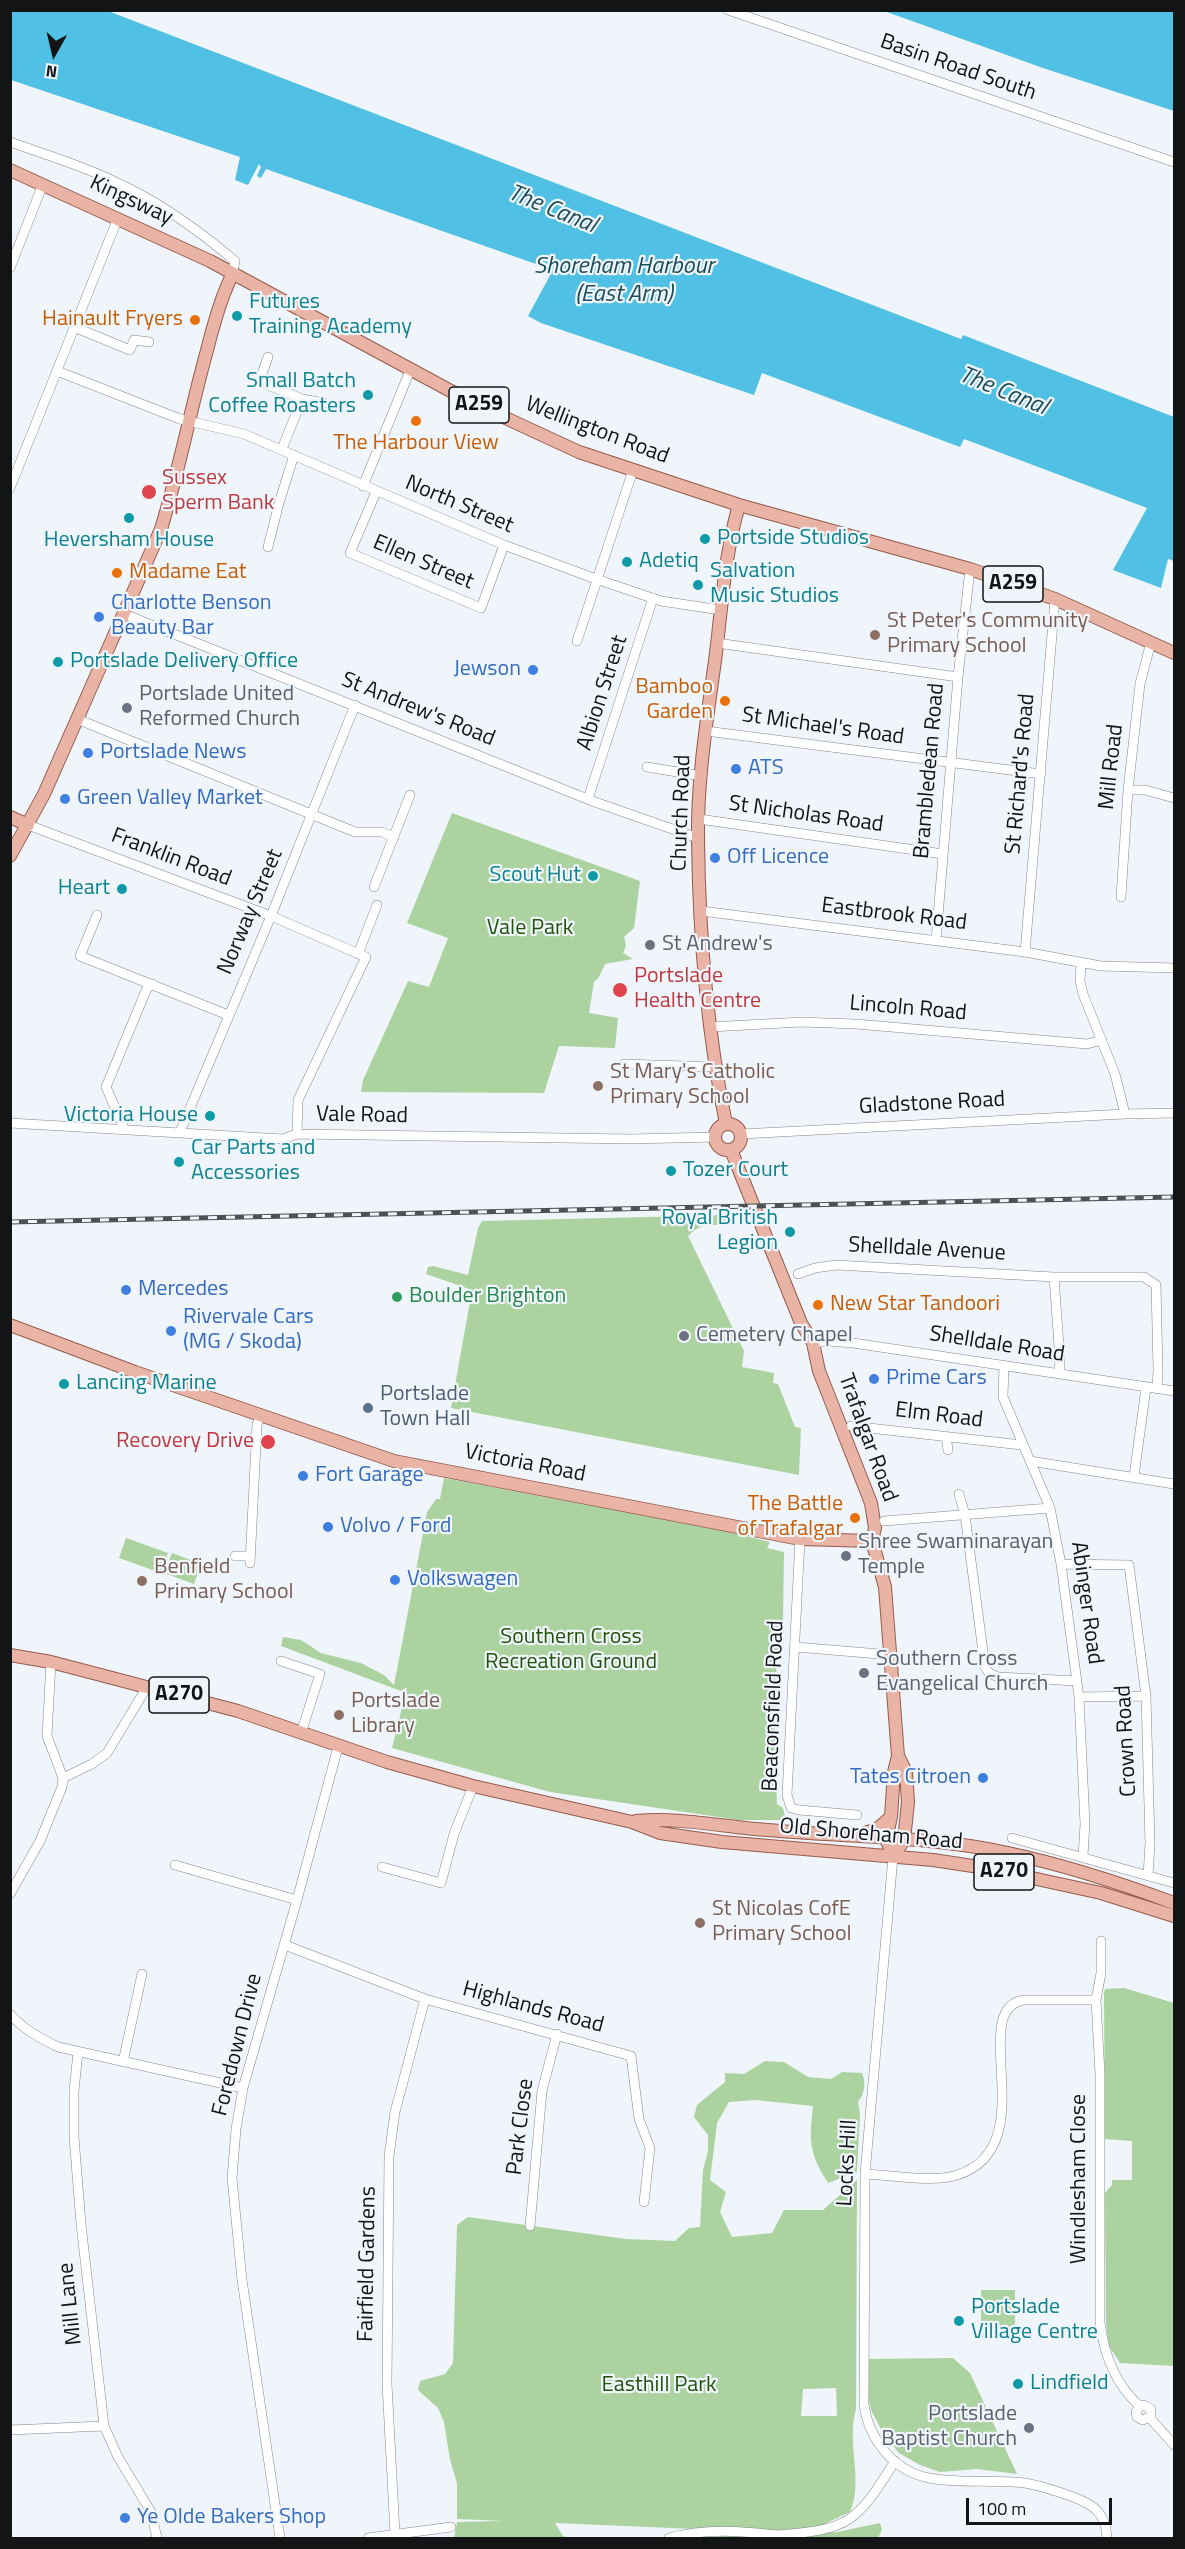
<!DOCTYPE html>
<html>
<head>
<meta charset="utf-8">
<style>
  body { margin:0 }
  #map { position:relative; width:1185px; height:2549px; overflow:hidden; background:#eff5fa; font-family:"Titillium Web",sans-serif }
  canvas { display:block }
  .frame { position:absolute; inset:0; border:12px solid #121415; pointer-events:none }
  .north { position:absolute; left:24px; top:24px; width:60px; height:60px; -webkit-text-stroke:4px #eff5fa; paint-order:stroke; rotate:188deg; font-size:16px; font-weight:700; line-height:24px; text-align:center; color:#121415 }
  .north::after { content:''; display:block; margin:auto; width:21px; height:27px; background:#121415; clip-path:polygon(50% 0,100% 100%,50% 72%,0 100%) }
  .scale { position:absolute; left:966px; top:2498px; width:146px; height:27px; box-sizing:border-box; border:3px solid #121415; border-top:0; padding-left:8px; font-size:18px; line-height:21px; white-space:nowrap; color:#121415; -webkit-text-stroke:4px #eff5fa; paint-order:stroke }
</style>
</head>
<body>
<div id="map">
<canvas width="1185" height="2549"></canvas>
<div class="frame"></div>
<div class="north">N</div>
<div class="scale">100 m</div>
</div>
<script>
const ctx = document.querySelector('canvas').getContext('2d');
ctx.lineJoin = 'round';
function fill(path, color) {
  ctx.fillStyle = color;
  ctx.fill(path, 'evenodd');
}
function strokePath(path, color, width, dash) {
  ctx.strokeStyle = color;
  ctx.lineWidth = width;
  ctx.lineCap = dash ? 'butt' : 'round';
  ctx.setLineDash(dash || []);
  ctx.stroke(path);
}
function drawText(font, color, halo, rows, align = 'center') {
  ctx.font = font + ' "Titillium Web",sans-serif';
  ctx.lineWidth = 4.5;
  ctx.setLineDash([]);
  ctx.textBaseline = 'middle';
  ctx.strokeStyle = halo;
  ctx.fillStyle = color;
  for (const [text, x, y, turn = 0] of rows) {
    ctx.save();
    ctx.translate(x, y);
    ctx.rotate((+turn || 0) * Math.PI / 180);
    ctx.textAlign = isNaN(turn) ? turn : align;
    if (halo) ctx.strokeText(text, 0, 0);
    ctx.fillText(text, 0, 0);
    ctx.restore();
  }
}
fill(new Path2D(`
  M452,813L640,881L634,928L624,937L626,946L623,953L633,959L605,964L599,977L594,982L589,1013L618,1018L615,1048L559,1046L544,1093L361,1092L363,1080L408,981L429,987L448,938L407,923Z
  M731,1215L732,1221C713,1230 706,1218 688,1236L744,1351L742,1367L774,1373L773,1383L778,1384L795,1427L801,1428L799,1475L451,1408L472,1290L426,1274L428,1267L433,1266L468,1275L478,1228L482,1221Z
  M444,1478L730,1532L770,1542L767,1548L784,1552L783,1620L779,1636L774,1699L777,1804L783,1808L786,1820H739L550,1792L392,1748L407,1687L401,1691L281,1646L283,1637L301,1640L321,1653L361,1663L384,1675L394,1685L427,1512L436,1499H440Z
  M126,1538L168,1553L161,1573L119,1558Z
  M172,1553L201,1564L194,1584L164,1573Z
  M1124,1988L1174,2003V2366L1120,2363L1109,2346L1106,2324L1105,2193L1112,2185V2180H1132V2141L1105,2139L1104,1993L1105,1989Z
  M765,2061L784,2062L808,2077L831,2079L842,2072L862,2073C866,2083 865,2093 858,2102L860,2113L857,2172L828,2183C809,2153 809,2141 813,2106L755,2100L729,2102L717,2123L710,2180L726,2192L720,2212L732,2237L772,2233L784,2210H823L857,2180L856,2409C846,2443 864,2481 850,2512L798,2536L837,2532L880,2523L882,2530L878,2538H712L741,2531L555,2523L563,2536L571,2538H454L457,2522L504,2521L457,2519V2483L450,2460L444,2422L438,2408L418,2390L420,2381L445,2374L453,2363L457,2225L468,2217L626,2239L675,2241L689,2228L700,2227L703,2170L708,2151V2135L694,2117L697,2105L725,2082V2073L744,2074ZM836,2388L837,2416H801L803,2389Z
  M981,2290H1015V2337H981Z
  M953,2358L970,2373L1017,2474L977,2469L940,2472L920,2465L899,2453L883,2433L871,2410L867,2390L868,2359Z`), '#acd39f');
fill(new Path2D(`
  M10,11H108L961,339L963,335L1174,417V561L1168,559L1161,588L1113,570L1147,508L964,439L960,447L762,373L754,395L541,323L528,316L553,270L266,169L261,178L257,176L261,167L259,164L248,185L235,180L240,157L11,80Z
  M884,11H1174V111L1043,68Z`), '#50c1e4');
const minor = new Path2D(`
  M728,10L1174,162
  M10,142C50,156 92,169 130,189C168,208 203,234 235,261L232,275
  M10,268L43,184
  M74,327L130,350L134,340L149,342
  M268,357L262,374L266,384L302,399
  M57,371L180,419L244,434L504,545L596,579L661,601L721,610
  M282,449L302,399L324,403
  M363,486L411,368
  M10,488L118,218
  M376,492L350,553L481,608L504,545
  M268,547L279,503L294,455
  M124,614L595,802L698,838
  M577,641L633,470
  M717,643L958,677
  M77,719L355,832H382L394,837
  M706,731L1041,774
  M647,767L702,776
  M1128,790H1145L1174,798
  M588,799L653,598
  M699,819L943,854
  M28,825L271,916L366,957L298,1100L297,1134
  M374,887L410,795
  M1121,897L1128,790L1140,684L1151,642
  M701,911L1025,952L1101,966L1174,968
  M97,915L80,956L228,1015
  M936,940L958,677L970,569
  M1025,952L1055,599
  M358,954L377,905
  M1081,962L1080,981L1083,994L1115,1074L1125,1114
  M710,1027L801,1022L856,1024L1087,1044L1102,1040
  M624,1064L714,1067
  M10,1123L283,1139L297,1134L631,1139L715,1137
  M124,1128L106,1087L147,988L153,984
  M180,1132L271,916L355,705
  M741,1134L1125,1114L1174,1113
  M798,1274L815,1268L836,1265L1054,1277
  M813,1343L829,1341L853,1343L1174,1391
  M1004,1365L1003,1397L1050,1508L1061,1564L1079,1697L1085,1824L1083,1856
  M1059,1374L1060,1360L1054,1277H1144L1156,1285L1158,1370L1157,1389
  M851,1426L1022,1445
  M946,1436L948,1450
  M1030,1461L1174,1484
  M1134,1476L1146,1388
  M959,1494L965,1515L985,1667L989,1673L998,1677L1077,1681
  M884,1521L1050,1508
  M800,1539L787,1795L791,1808L799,1810L857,1815
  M235,1556H250
  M250,1563L257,1425L260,1415
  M1061,1564L1129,1565L1146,1696L1150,1843L1148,1876
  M796,1647L891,1655
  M281,1661L320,1674L301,1733
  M1079,1697L1146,1696
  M63,1778L92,1764L107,1753L147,1687
  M1012,1838L1174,1883
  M893,1857L865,2174L864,2405C869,2439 893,2471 929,2478C960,2484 993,2479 1025,2483C1041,2486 1057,2491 1073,2497C1095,2505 1106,2514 1107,2538
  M175,1865L297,1900
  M382,1867L441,1883L454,1834L473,1786
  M10,1894L40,1841L62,1787L63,1778L47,1736L51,1662
  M1101,1941V1973L1096,2000L1100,2074V2322C1104,2354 1115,2385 1140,2406L1144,2405L1151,2409V2416L1143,2420L1137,2417L1136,2412L1140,2406
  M285,1945L425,1999L631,2056L639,2119L650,2148L644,2202
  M10,2014C24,2030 40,2038 58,2047L243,2088
  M78,2052L74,2091V2137L81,2224L104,2426L118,2457L151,2512L157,2538
  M123,2062L142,1974
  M865,2174C892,2175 932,2183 957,2175C1046,2147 965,2009 1024,2000H1096
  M530,2226L542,2091L557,2034
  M1150,2418L1174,2445
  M10,2430L104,2426
  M395,2534L387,2384L389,2156L395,2112L425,1999
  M280,2538L242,2280L232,2178L236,2129L243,2088L297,1900L338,1747
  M368,2538L451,2527
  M669,2538C705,2528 740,2531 777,2535
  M776,2538L777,2535C850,2530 857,2522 895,2461`);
const major = new Path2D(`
  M10,170L210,261L473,403L579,452L739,505L970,569L1055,599L1174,653
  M10,817L28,825
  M10,856L44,794L161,529C179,471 190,412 206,354C213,327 220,300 232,275
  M726,1124C707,1031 699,934 698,839C697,777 708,714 716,653C722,604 725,553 739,505
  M715 1137a13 13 0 1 1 26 0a13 13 0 1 1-26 0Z
  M731,1150L801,1323L813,1343L819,1371L871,1503L875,1528L872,1541L885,1587L898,1756L906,1772L908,1802L904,1840L893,1857
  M10,1325L135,1372L394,1461L800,1539L872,1541
  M10,1655L51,1662L238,1711L387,1762L473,1786L632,1822L660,1833L722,1842L933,1860L986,1868L1101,1893L1174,1916
  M636,1821C680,1817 724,1827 768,1830C846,1837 931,1836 1008,1853C1065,1865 1120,1883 1174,1903
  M859,1835L877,1829L891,1817
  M889,1846L886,1839L891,1817L894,1772L898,1756`);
strokePath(minor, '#82878c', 10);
strokePath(major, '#955b4d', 14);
strokePath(minor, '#fff', 9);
strokePath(major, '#e9b3a6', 12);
const rail = new Path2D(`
  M10,1222L1174,1197`);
strokePath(rail, '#4e5153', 5);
strokePath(rail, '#eff5fa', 3, [9]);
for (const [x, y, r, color] of [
  [237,316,6,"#0f9aa8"],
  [195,320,6,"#e8710a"],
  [368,395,6,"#0f9aa8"],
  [416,421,6,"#e8710a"],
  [149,492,8,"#e0444e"],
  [129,518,6,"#0f9aa8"],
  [705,539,6,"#0f9aa8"],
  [627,562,6,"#0f9aa8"],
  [117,573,6,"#e8710a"],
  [698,585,6,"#0f9aa8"],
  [99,617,6,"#3f7fe0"],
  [875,635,6,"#8d6e63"],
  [58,662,6,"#0f9aa8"],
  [533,670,6,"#3f7fe0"],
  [725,701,6,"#e8710a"],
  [127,708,6,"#6b7280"],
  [88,753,6,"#3f7fe0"],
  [736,769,6,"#3f7fe0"],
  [65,799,6,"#3f7fe0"],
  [715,858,6,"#3f7fe0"],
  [593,876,6,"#0f9aa8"],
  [122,889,6,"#0f9aa8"],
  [650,945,6,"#6b7280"],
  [620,990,8,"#e0444e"],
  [598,1086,6,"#8d6e63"],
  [210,1116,6,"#0f9aa8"],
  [179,1162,6,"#0f9aa8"],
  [671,1171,6,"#0f9aa8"],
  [790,1232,6,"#0f9aa8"],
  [126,1290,6,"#3f7fe0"],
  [397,1297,6,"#2e9e5b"],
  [818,1305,6,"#e8710a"],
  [171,1331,6,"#3f7fe0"],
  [684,1336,6,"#6b7280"],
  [874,1379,6,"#3f7fe0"],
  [64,1384,6,"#0f9aa8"],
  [368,1408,6,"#5c6f8a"],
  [268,1442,8,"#e0444e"],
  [303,1476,6,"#3f7fe0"],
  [855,1518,6,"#e8710a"],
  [328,1527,6,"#3f7fe0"],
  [846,1556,6,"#6b7280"],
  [395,1580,6,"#3f7fe0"],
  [142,1581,6,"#8d6e63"],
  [864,1673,6,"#6b7280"],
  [339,1715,6,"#8d6e63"],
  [983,1778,6,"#3f7fe0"],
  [700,1923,6,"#8d6e63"],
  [959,2321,6,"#0f9aa8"],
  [1018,2384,6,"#0f9aa8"],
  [1029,2428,6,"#6b7280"],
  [125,2518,6,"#3f7fe0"]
]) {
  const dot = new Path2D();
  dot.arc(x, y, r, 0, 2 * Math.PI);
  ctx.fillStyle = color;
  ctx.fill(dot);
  strokePath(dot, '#eff5fa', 2);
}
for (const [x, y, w] of [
  [479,405,60],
  [1013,584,60],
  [179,1695,60],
  [1004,1872,60]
]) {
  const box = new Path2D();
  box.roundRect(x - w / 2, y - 18, w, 36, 4.5);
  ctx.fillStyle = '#eff5fa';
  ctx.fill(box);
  strokePath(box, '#121415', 1.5);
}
drawText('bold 21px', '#121415', null, [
  ["A259",479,405],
  ["A259",1013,584],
  ["A270",179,1695],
  ["A270",1004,1872]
]);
drawText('22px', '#121415', '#eff5fa', [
  ["Basin Road South",958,68,19],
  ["Kingsway",131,201,25],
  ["Wellington Road",597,431,21],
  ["North Street",459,505,23],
  ["Ellen Street",423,563,23],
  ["Albion Street",603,693,-72],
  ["St Andrew's Road",418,710,22],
  ["St Michael's Road",823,727,8],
  ["Mill Road",1112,767,-84],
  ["Brambledean Road",930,771,-85],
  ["St Richard's Road",1021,774,-85],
  ["Church Road",682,813,-88],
  ["St Nicholas Road",806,815,8],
  ["Franklin Road",171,858,21],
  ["Norway Street",251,912,-67],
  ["Eastbrook Road",894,915,7],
  ["Lincoln Road",908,1009,5],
  ["Gladstone Road",932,1104,-3],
  ["Vale Road",362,1116,1],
  ["Shelldale Avenue",927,1250,3],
  ["Shelldale Road",997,1345,9],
  ["Elm Road",939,1416,7],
  ["Trafalgar Road",867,1438,70],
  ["Victoria Road",525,1464,11],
  ["Abinger Road",1086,1603,82],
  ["Beaconsfield Road",774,1706,-88],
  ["Crown Road",1127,1741,-93],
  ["Old Shoreham Road",871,1835,5],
  ["Highlands Road",533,2008,15],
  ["Foredown Drive",238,2045,-76],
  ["Park Close",521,2127,-83],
  ["Locks Hill",848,2163,-87],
  ["Windlesham Close",1080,2179,-90],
  ["Fairfield Gardens",368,2264,-89],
  ["Mill Lane",71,2304,-96]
]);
drawText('22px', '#0d838f', '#eff5fa', [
  ["Futures",249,303],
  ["Training Academy",249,328],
  ["Small Batch",356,382,"right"],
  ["Coffee Roasters",356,407,"right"],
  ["Portside Studios",717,539],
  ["Heversham House",129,541,"center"],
  ["Adetiq",639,562],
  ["Salvation",710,572],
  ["Music Studios",710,597],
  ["Portslade Delivery Office",70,662],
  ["Scout Hut",581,876,"right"],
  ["Heart",110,889,"right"],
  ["Victoria House",198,1116,"right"],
  ["Car Parts and",191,1149],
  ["Accessories",191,1174],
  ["Tozer Court",683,1171],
  ["Royal British",778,1219,"right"],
  ["Legion",778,1244,"right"],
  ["Lancing Marine",76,1384],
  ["Portslade",971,2308],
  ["Village Centre",971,2333],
  ["Lindfield",1030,2384]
], 'left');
drawText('22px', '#c56008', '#eff5fa', [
  ["Hainault Fryers",183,320],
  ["The Harbour View",416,444,"center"],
  ["Madame Eat",129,573,"left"],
  ["Bamboo",713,688],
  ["Garden",713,713],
  ["New Star Tandoori",830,1305,"left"],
  ["The Battle",843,1505],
  ["of Trafalgar",843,1530]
], 'right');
drawText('22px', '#be3a42', '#eff5fa', [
  ["Sussex",162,479],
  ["Sperm Bank",162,504],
  ["Portslade",634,977],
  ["Health Centre",634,1002],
  ["Recovery Drive",254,1442,"right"]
], 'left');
drawText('22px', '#366cbe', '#eff5fa', [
  ["Charlotte Benson",111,604],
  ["Beauty Bar",111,629],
  ["Jewson",521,670,"right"],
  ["Portslade News",100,753],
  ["ATS",748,769],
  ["Green Valley Market",77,799],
  ["Off Licence",727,858],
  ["Mercedes",138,1290],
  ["Rivervale Cars",183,1318],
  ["(MG / Skoda)",183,1343],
  ["Prime Cars",886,1379],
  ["Fort Garage",315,1476],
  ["Volvo / Ford",340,1527],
  ["Volkswagen",407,1580],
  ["Tates Citroen",971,1778,"right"],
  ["Ye Olde Bakers Shop",137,2518]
], 'left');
drawText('22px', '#785e54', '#eff5fa', [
  ["St Peter's Community",887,622],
  ["Primary School",887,647],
  ["St Mary's Catholic",610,1073],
  ["Primary School",610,1098],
  ["Benfield",154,1568],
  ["Primary School",154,1593],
  ["Portslade",351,1702],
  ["Library",351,1727],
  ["St Nicolas CofE",712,1910],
  ["Primary School",712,1935]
], 'left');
drawText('22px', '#5b616d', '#eff5fa', [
  ["Portslade United",139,695],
  ["Reformed Church",139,720],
  ["St Andrew's",662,945],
  ["Cemetery Chapel",696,1336],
  ["Shree Swaminarayan",858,1543],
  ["Temple",858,1568],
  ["Southern Cross",876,1660],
  ["Evangelical Church",876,1685],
  ["Portslade",1017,2415,"right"],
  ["Baptist Church",1017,2440,"right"]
], 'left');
drawText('22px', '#21530a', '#eff5fa', [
  ["Vale Park",530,929],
  ["Southern Cross",571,1638],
  ["Recreation Ground",571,1663],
  ["Easthill Park",659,2386]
]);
drawText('22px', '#27864d', '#eff5fa', [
  ["Boulder Brighton",409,1297]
], 'left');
drawText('22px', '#4e5e75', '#eff5fa', [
  ["Portslade",380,1395],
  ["Town Hall",380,1420]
], 'left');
drawText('italic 24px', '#1b4c5a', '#eff5fa', [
  ["The Canal",552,210,22],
  ["Shoreham Harbour",624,267],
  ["(East Arm)",624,295],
  ["The Canal",1003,392,22]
]);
</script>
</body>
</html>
